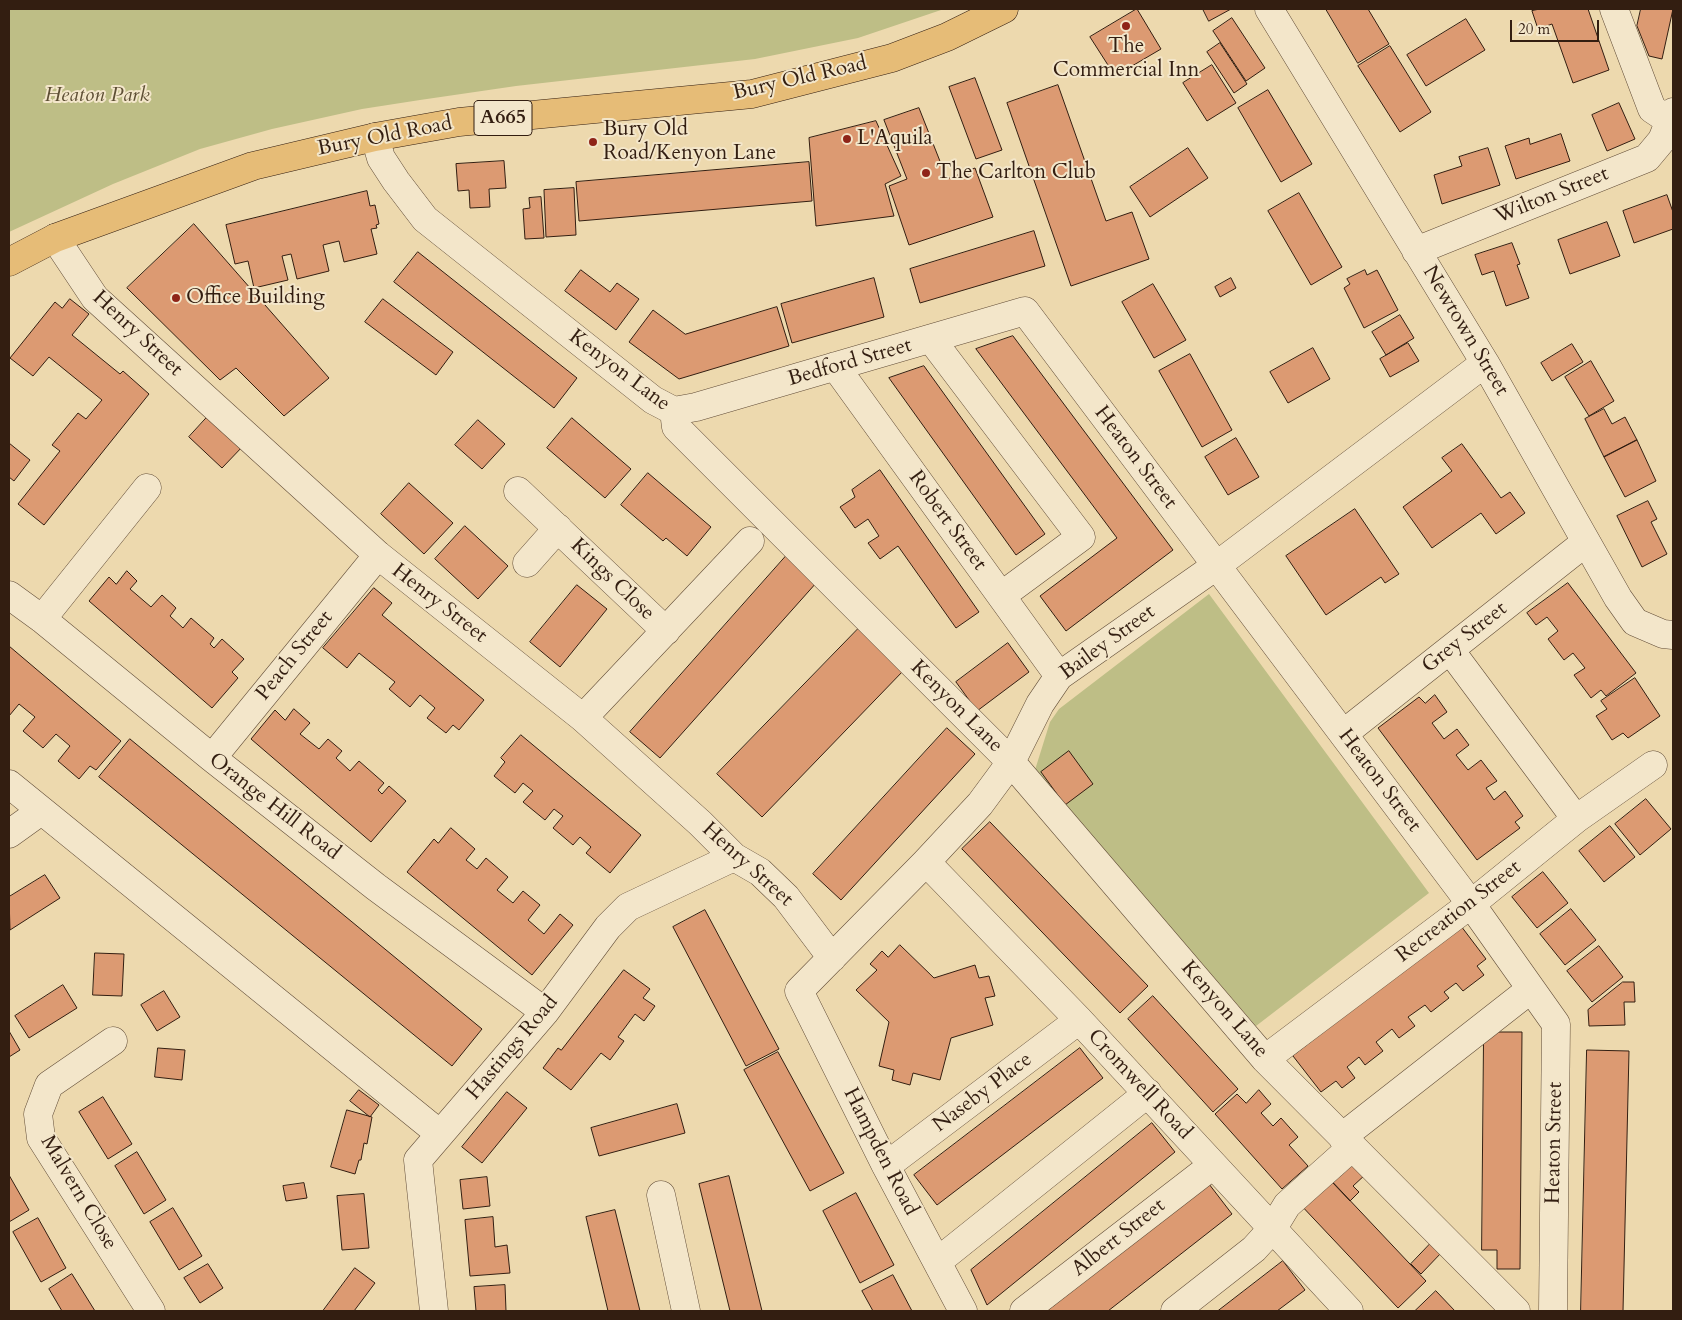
<!DOCTYPE html>
<html>
<head>
<meta charset="utf-8">
<style>
  body { margin:0 }
  #map { position:relative; width:1682px; height:1320px; overflow:hidden; background:#edd9ae; font-family:Cardo,serif }
  canvas { display:block }
  .frame { position:absolute; inset:0; border:10px solid #331e11; pointer-events:none }
  .scale { position:absolute; left:1510px; top:20px; width:89px; height:22px; box-sizing:border-box; border:2px solid #331e11; border-top:0; padding-left:6px; font-size:15px; line-height:18px; white-space:nowrap; color:#331e11; -webkit-text-stroke:4px #f3e6ca; paint-order:stroke }
</style>
</head>
<body>
<div id="map">
<canvas width="1682" height="1320"></canvas>
<div class="frame"></div>
<div class="scale">20 m</div>
</div>
<script>
const ctx = document.querySelector('canvas').getContext('2d');
ctx.lineJoin = 'round';
function fill(path, color) {
  ctx.fillStyle = color;
  ctx.fill(path, 'evenodd');
}
function strokePath(path, color, width, dash) {
  ctx.strokeStyle = color;
  ctx.lineWidth = width;
  ctx.lineCap = dash ? 'butt' : 'round';
  ctx.setLineDash(dash || []);
  ctx.stroke(path);
}
function drawText(font, color, halo, rows, align = 'center') {
  ctx.font = font + ' Cardo,serif';
  ctx.lineWidth = 4;
  ctx.setLineDash([]);
  ctx.textBaseline = 'middle';
  ctx.strokeStyle = halo;
  ctx.fillStyle = color;
  for (const [text, x, y, turn = 0] of rows) {
    ctx.save();
    ctx.translate(x, y);
    ctx.rotate((+turn || 0) * Math.PI / 180);
    ctx.textAlign = isNaN(turn) ? turn : align;
    if (halo) ctx.strokeText(text, 0, 0);
    ctx.fillText(text, 0, 0);
    ctx.restore();
  }
}
fill(new Path2D(`
  M9,9H944L858,38L755,59L516,86L420,100L362,109L272,129L200,149L113,184L9,232Z
  M1209,594L1429,893L1256,1026L1035,770L1050,722L1059,709Z`), '#bebe86');
const building = new Path2D(`
  M1137,9L1161,49L1115,76L1090,37Z
  M1203,9H1231L1209,21Z
  M1326,9H1368L1389,44L1358,63Z
  M1540,9H1588L1609,70L1573,83L1552,24L1538,29L1532,11Z
  M1641,9H1673L1662,59L1649,56L1637,26Z
  M1232,18L1265,68L1246,81L1213,31Z
  M1466,19L1485,50L1426,86L1407,55Z
  M1220,43L1247,84L1234,93L1207,52Z
  M1390,46L1431,112L1400,132L1358,66Z
  M1212,65L1236,103L1207,121L1183,83Z
  M975,78L1002,150L976,159L949,87Z
  M1058,85L1106,221L1132,212L1149,259L1071,286L1007,103Z
  M1268,90L1312,164L1281,182L1238,108Z
  M1619,103L1635,139L1607,151L1592,115Z
  M919,108L947,179L975,168L993,217L909,245L889,186L907,179L884,120Z
  M876,121L901,176L885,184L894,216L816,226L809,138Z
  M1561,134L1570,161L1516,179L1505,146L1529,138L1530,144Z
  M1188,148L1208,178L1150,217L1130,187Z
  M1488,148L1500,185L1442,204L1434,175L1462,166L1459,157Z
  M504,161L506,188L489,189L490,207L470,208L469,190L458,191L456,164Z
  M809,162L812,201L579,221L576,182Z
  M574,188L576,235L546,237L544,190Z
  M367,191L370,206L375,205L379,224L376,225L377,228L371,229L377,254L344,262L339,241L323,245L329,271L297,279L291,254L282,256L288,280L254,288L248,261L235,264L226,225Z
  M1299,193L1342,267L1311,285L1268,211Z
  M1667,195L1673,212V229L1634,243L1623,211Z
  M541,197L544,238L525,239L523,209L530,208L529,198Z
  M1607,222L1620,256L1570,274L1558,240Z
  M194,224L329,378L284,416L236,368L220,380L127,288Z
  M1034,231L1045,266L920,303L910,269Z
  M1512,243L1520,264L1517,265L1529,298L1506,306L1494,271L1482,275L1475,255Z
  M418,252L577,378L554,408L394,282Z
  M581,270L610,292L617,283L639,299L616,330L565,291Z
  M1365,270L1367,275L1377,270L1398,310L1364,328L1344,288L1350,284L1347,279Z
  M874,278L884,317L792,343L781,304Z
  M1231,278L1236,288L1220,297L1215,287Z
  M1153,284L1186,340L1154,358L1122,302Z
  M70,299L89,314L72,335L120,374L123,371L149,394L44,525L18,504L60,451L52,445L78,413L86,419L102,400L49,357L33,376L10,358L55,302L62,308Z
  M383,299L453,352L436,375L365,322Z
  M777,307L789,346L679,379L629,342L653,310L685,334Z
  M1400,315L1414,338L1386,355L1372,332Z
  M1013,336L1173,550L1066,631L1040,596L1117,538L976,349Z
  M1408,343L1419,361L1390,377L1380,359Z
  M1572,344L1583,362L1552,381L1541,363Z
  M1313,348L1330,379L1288,403L1270,372Z
  M1190,354L1232,430L1202,447L1159,371Z
  M1591,361L1614,401L1589,416L1565,377Z
  M924,366L1045,534L1016,555L889,378Z
  M1604,409L1612,424L1625,417L1637,440L1604,457L1585,419Z
  M211,413L244,445L222,468L189,437Z
  M572,418L631,469L605,498L547,448Z
  M478,420L505,444L482,469L455,445Z
  M1236,438L1259,477L1228,495L1205,457Z
  M1637,440L1656,481L1625,497L1604,457Z
  M9,443L30,460L14,481L9,477Z
  M1462,444L1501,498L1510,492L1525,513L1496,534L1481,513L1432,548L1403,507L1452,471L1442,458Z
  M880,470L979,612L956,628L898,546L880,559L868,543L879,536L868,519L855,528L840,507L855,497L852,490Z
  M648,473L711,527L687,556L666,538L663,541L621,505Z
  M409,483L453,523L424,554L381,514Z
  M1648,501L1657,519L1651,522L1667,554L1642,567L1617,516Z
  M1355,509L1399,574L1385,583L1381,577L1326,615L1286,556Z
  M465,526L508,566L478,599L435,559Z
  M787,555L817,582L660,758L630,732Z
  M127,571L137,581L130,589L151,607L162,595L176,608L170,616L183,628L191,618L214,638L210,644L214,648L222,639L244,659L232,672L238,678L212,708L89,601L109,577L116,584Z
  M1568,583L1636,673L1606,696L1601,690L1591,698L1574,675L1585,668L1573,653L1564,660L1548,639L1558,631L1547,617L1536,625L1527,613Z
  M577,585L607,609L560,667L530,642Z
  M374,588L392,603L382,615L484,700L459,730L453,725L446,733L427,718L435,708L420,695L410,707L389,689L395,682L359,653L347,668L323,648Z
  M860,627L904,670L762,817L717,774Z
  M1008,643L1029,672L977,711L956,682Z
  M9,646L121,741L96,770L90,766L79,779L58,761L70,746L56,734L43,748L23,731L35,717L19,704L9,716Z
  M1635,678L1660,716L1628,738L1623,733L1612,740L1596,716L1607,709L1601,701Z
  M1435,695L1447,712L1432,723L1444,739L1457,729L1469,745L1456,755L1468,770L1481,760L1497,781L1486,788L1494,800L1505,791L1523,816L1515,822L1520,828L1477,860L1378,728L1419,697L1425,703Z
  M294,709L310,723L300,734L319,749L328,739L342,751L336,758L350,771L359,761L384,783L378,790L382,794L389,786L406,801L371,842L251,739L275,710L285,720Z
  M947,728L975,754L841,900L813,874Z
  M521,735L641,835L610,873L586,853L591,847L580,837L573,845L553,828L563,816L554,809L545,820L523,802L533,791L523,783L515,793L494,776L505,762L501,758Z
  M130,739L482,1029L452,1066L99,777Z
  M1069,751L1093,784L1065,805L1041,772Z
  M1646,799L1671,829L1640,855L1615,824Z
  M990,822L1148,986L1120,1013L962,849Z
  M1610,826L1635,857L1604,882L1579,851Z
  M451,828L475,849L466,860L477,869L486,858L508,877L497,890L513,903L523,891L540,905L528,920L544,934L560,914L573,925L532,975L407,872L434,839L438,843Z
  M1543,872L1568,903L1537,928L1512,897Z
  M45,875L60,898L10,930L9,897Z
  M1571,909L1596,940L1565,965L1540,934Z
  M705,910L779,1049L746,1066L673,927Z
  M1461,926L1486,959L1477,966L1484,975L1463,991L1456,983L1444,992L1449,998L1431,1012L1425,1005L1408,1017L1415,1026L1399,1038L1392,1029L1376,1042L1383,1051L1365,1065L1359,1057L1347,1067L1355,1078L1342,1088L1336,1081L1321,1092L1293,1056Z
  M900,945L934,978L975,965L979,978L989,976L995,996L985,998L993,1025L951,1038L940,1080L913,1073L910,1085L892,1080L894,1070L879,1066L889,1022L856,990L877,970L870,964L882,951L888,957Z
  M1599,946L1623,977L1592,1002L1567,971Z
  M95,953L124,954L122,996L93,995Z
  M624,970L650,989L643,998L655,1006L644,1021L635,1014L618,1037L624,1041L610,1060L601,1053L571,1090L543,1068L558,1048L561,1050Z
  M1623,982H1634L1635,1002H1624L1625,1025L1589,1026L1588,1010Z
  M63,985L77,1008L29,1038L15,1016Z
  M164,991L180,1017L157,1031L141,1005Z
  M1153,996L1238,1089L1213,1112L1128,1019Z
  M9,1031L20,1050L9,1057Z
  M1484,1032H1522L1520,1269H1497V1250H1482Z
  M158,1048L185,1050L182,1080L155,1077Z
  M1080,1048L1103,1078L937,1205L914,1175Z
  M1587,1050L1629,1051L1623,1311H1581Z
  M778,1052L844,1173L810,1191L744,1070Z
  M359,1090L379,1105L370,1117L350,1101Z
  M1259,1090L1271,1104L1261,1113L1273,1126L1281,1118L1298,1137L1289,1145L1308,1166L1282,1189L1215,1114L1237,1094L1246,1103Z
  M507,1092L527,1108L482,1163L462,1147Z
  M103,1097L132,1144L108,1159L79,1112Z
  M677,1104L685,1133L599,1156L591,1128Z
  M347,1110L372,1117L367,1144L364,1143L361,1160H359L355,1174L331,1167Z
  M1152,1123L1175,1152L987,1305L971,1270Z
  M137,1152L166,1200L144,1214L115,1166Z
  M1355,1163L1366,1174L1353,1186L1359,1192L1350,1201L1333,1183Z
  M9,1175L29,1210L9,1222Z
  M1326,1175L1426,1281L1398,1308L1298,1202Z
  M729,1176L762,1311H730L699,1184Z
  M487,1177L490,1206L463,1209L460,1180Z
  M304,1183L307,1198L286,1201L283,1186Z
  M1209,1184L1232,1214L1108,1311H1047Z
  M856,1193L894,1265L860,1283L823,1211Z
  M364,1194L369,1248L342,1250L337,1196Z
  M173,1208L202,1256L179,1270L150,1222Z
  M615,1210L640,1311H608L586,1217Z
  M493,1217L495,1247L507,1245L510,1273L470,1276L465,1220Z
  M38,1218L66,1268L41,1282L13,1232Z
  M1432,1242L1442,1252L1421,1274L1411,1264Z
  M1283,1261L1305,1290L1277,1311H1218Z
  M208,1264L223,1288L200,1303L184,1278Z
  M355,1268L375,1283L354,1311H323Z
  M72,1274L95,1311H62L49,1289Z
  M893,1275L912,1311H873L862,1291Z
  M505,1285L506,1311H476L474,1287Z
  M1436,1291L1455,1311H1415Z`);
fill(building, '#dc9a72');
strokePath(building, '#331e11', 1);
const minor = new Path2D(`
  M1269,9L1485,363L1618,598L1635,622L1663,634L1673,635
  M1614,9L1652,109L1670,121
  M375,137L381,158L396,181L425,219L653,400L674,411
  M55,238L95,298L378,555L583,718L700,823L734,857L760,872L786,897L832,958
  M1416,251L1647,158L1662,140L1673,112
  M931,339L1081,537L1001,596
  M835,366L1059,676
  M674,411L696,407L1025,311L1471,904L1556,1024L1553,1311
  M674,411L676,427L1011,762L1265,1059L1516,1311
  M518,491L666,631
  M527,563L558,528
  M9,595L42,619L212,758L376,887L545,1012
  M42,619L147,488
  M1450,650L1576,819
  M583,718L750,541
  M1343,734L1586,542
  M212,758L378,555
  M9,784L440,1134
  M9,834L41,811
  M926,862L1079,1020L1349,1311
  M113,1041L49,1085L38,1114L41,1138L151,1311
  M1265,1059L1471,904L1576,819L1653,765
  M1342,1137L1531,989
  M886,1166L1079,1020
  M661,1195L686,1311
  M937,1262L1148,1093
  M434,1311L418,1160L545,1012L608,927L628,907L734,857
  M963,1311L886,1166L799,991L926,862L980,804L1011,762L1040,704L1059,676L1216,566L1485,363
  M1024,1311L1213,1165
  M1175,1311L1254,1249L1273,1228L1287,1205L1352,1147`);
const major = new Path2D(`
  M9,262L55,238L253,166L375,137L459,122L752,94L892,58L947,37L1004,9`);
strokePath(minor, '#624d38', 29);
strokePath(major, '#331e11', 29);
strokePath(minor, '#f3e6ca', 28);
strokePath(major, '#e6bc77', 28);
for (const [x, y, r, color] of [
  [1126,26,5,"#8f2418"],
  [847,139,5,"#8f2418"],
  [593,142,5,"#8f2418"],
  [926,173,5,"#8f2418"],
  [176,298,5,"#8f2418"]
]) {
  const dot = new Path2D();
  dot.arc(x, y, r, 0, 2 * Math.PI);
  ctx.fillStyle = color;
  ctx.fill(dot);
  strokePath(dot, '#f3e6ca', 2);
}
for (const [x, y, w] of [
  [503,118,58]
]) {
  const box = new Path2D();
  box.roundRect(x - w / 2, y - 17.5, w, 35, 4);
  ctx.fillStyle = '#f3e6ca';
  ctx.fill(box);
  strokePath(box, '#331e11', 1);
}
drawText('bold 20px', '#331e11', null, [
  ["A665",503,118]
]);
drawText('21px', '#331e11', '#f3e6ca', [
  ["The",1126,47,"center"],
  ["Commercial Inn",1126,71,"center"],
  ["Bury Old",603,130],
  ["Road/Kenyon Lane",603,154],
  ["L'Aquila",857,139],
  ["The Carlton Club",936,173],
  ["Office Building",186,298]
], 'left');
drawText('21px', '#331e11', '#f3e6ca', [
  ["Bury Old Road",800,79,-13],
  ["Bury Old Road",385,137,-11],
  ["Wilton Street",1552,196,-22],
  ["Newtown Street",1465,331,59],
  ["Henry Street",137,334,43],
  ["Bedford Street",850,363,-16],
  ["Kenyon Lane",619,371,37],
  ["Heaton Street",1135,458,53],
  ["Robert Street",947,521,54],
  ["Kings Close",612,580,44],
  ["Henry Street",439,604,38],
  ["Grey Street",1465,638,-38],
  ["Bailey Street",1108,643,-36],
  ["Peach Street",295,656,-51],
  ["Kenyon Lane",956,707,45],
  ["Heaton Street",1379,781,53],
  ["Orange Hill Road",274,807,38],
  ["Henry Street",747,865,42],
  ["Recreation Street",1459,912,-38],
  ["Kenyon Lane",1224,1010,49],
  ["Hastings Road",513,1048,-50],
  ["Cromwell Road",1139,1085,47],
  ["Naseby Place",983,1093,-37],
  ["Heaton Street",1555,1143,-89],
  ["Hampden Road",880,1152,63],
  ["Malvern Close",78,1193,59],
  ["Albert Street",1119,1238,-38]
]);
drawText('italic 21px', '#5d4e34', '#f3e6ca', [
  ["Heaton Park",97,96]
]);
</script>
</body>
</html>
